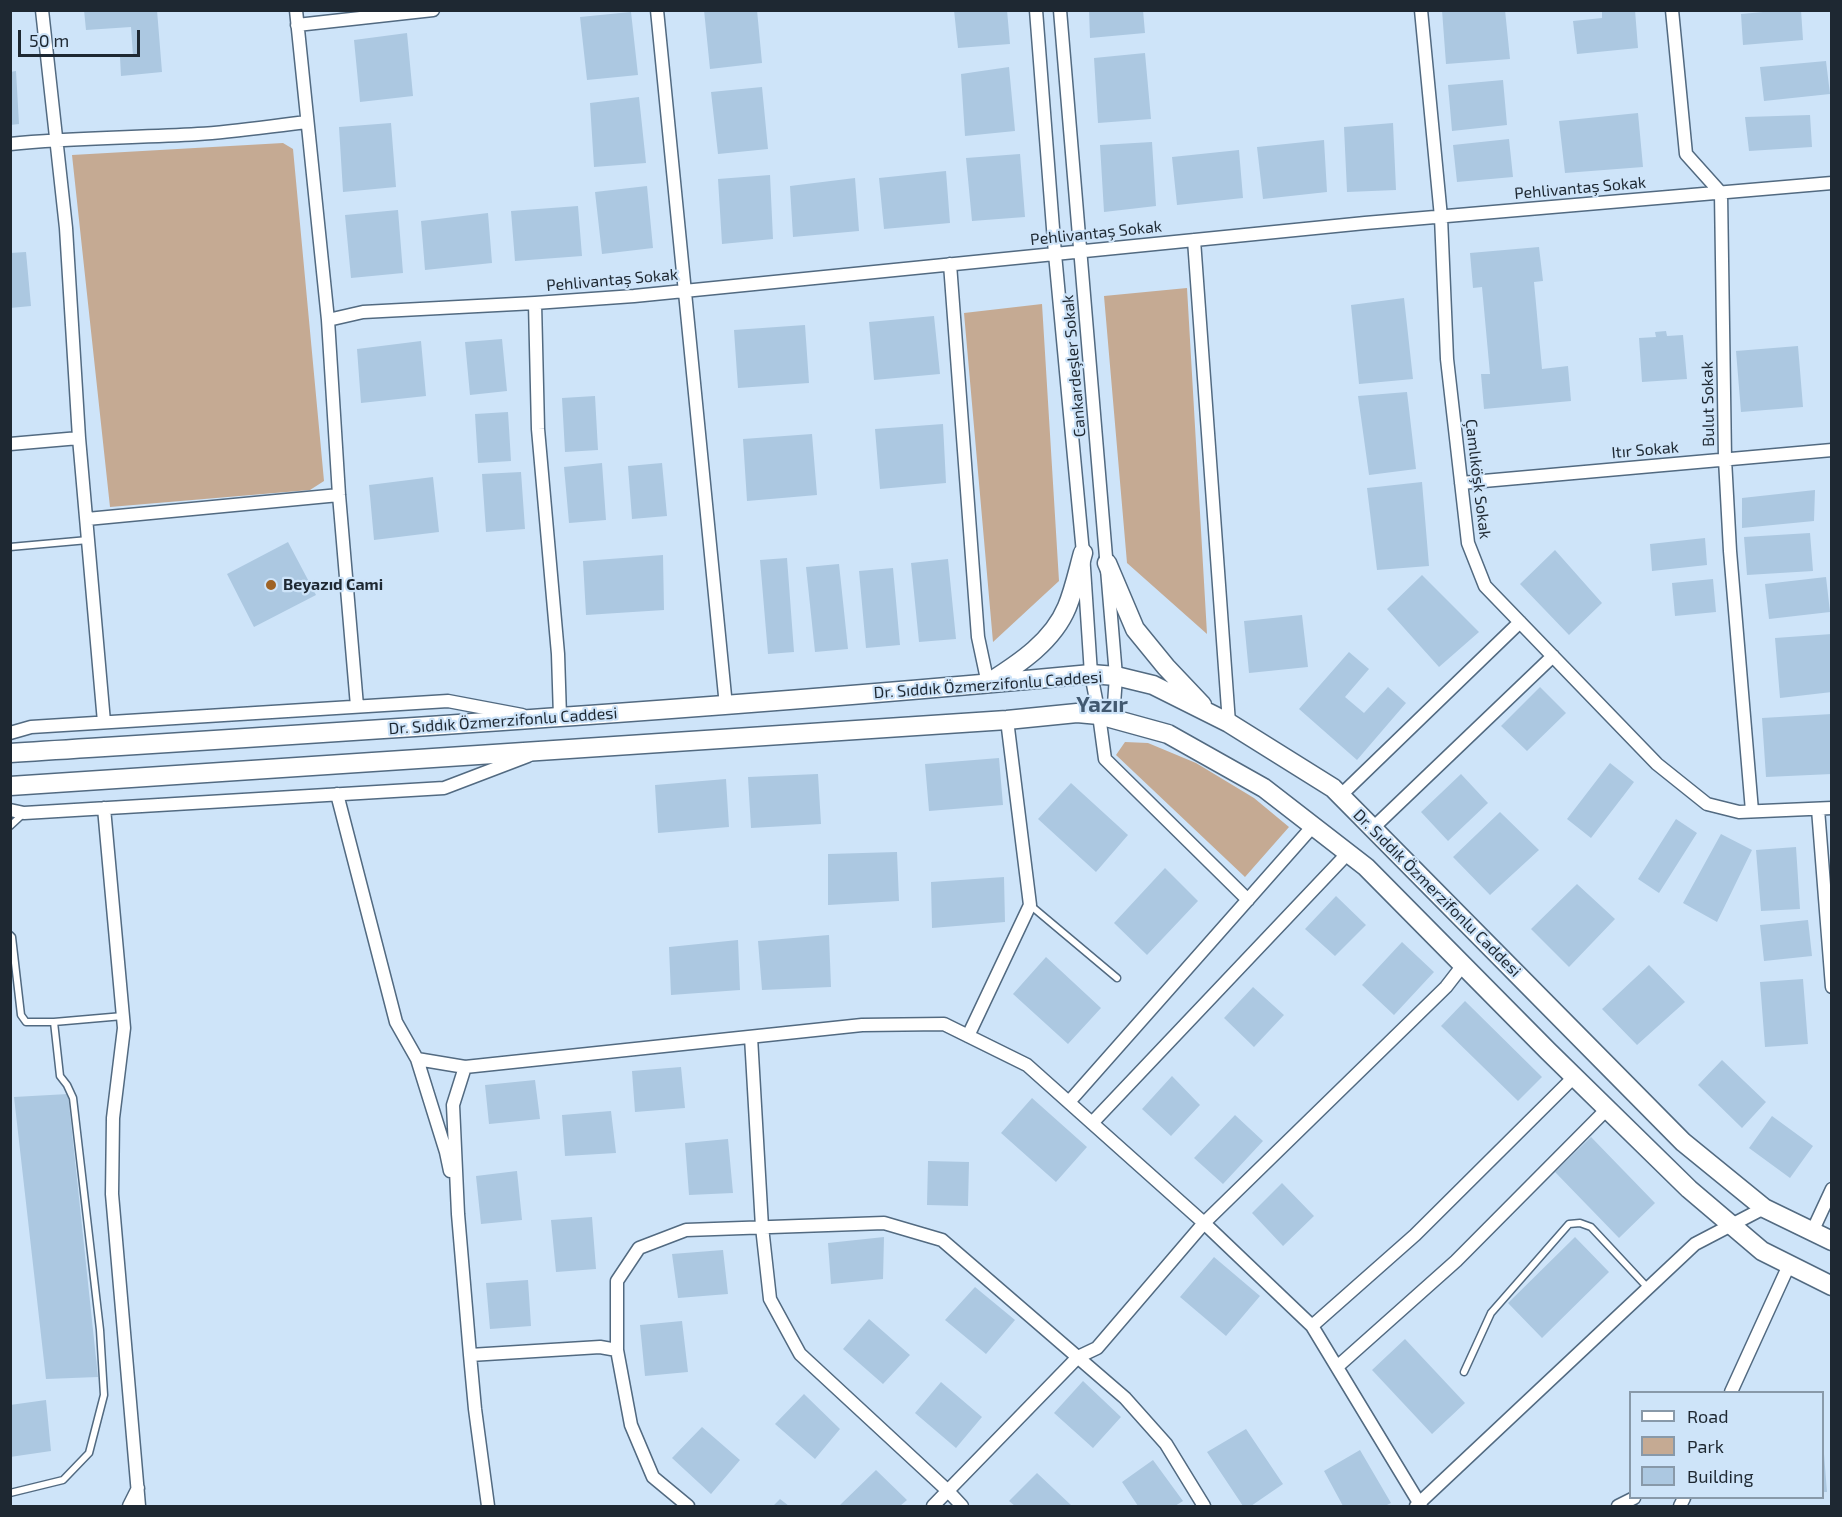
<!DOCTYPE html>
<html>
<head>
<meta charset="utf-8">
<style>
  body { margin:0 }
  #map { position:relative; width:1842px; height:1517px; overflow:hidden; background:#cee4f9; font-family:"Exo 2",sans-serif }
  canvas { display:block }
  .frame { position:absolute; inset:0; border:12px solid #1e2832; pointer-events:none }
  .legend { position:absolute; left:1629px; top:1391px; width:195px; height:108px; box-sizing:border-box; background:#cee4f9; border:2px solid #8899a9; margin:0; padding:8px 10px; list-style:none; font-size:18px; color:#1e2832 }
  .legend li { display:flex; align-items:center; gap:12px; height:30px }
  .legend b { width:30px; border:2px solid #8899a9 }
  .scale { position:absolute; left:18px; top:30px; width:122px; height:27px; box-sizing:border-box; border:3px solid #1e2832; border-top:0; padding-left:8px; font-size:18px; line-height:21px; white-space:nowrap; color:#1e2832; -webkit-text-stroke:4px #cee4f9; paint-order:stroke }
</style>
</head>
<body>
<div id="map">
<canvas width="1842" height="1517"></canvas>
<div class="frame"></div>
<ul class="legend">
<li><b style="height:8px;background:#fff"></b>Road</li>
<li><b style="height:16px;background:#c5aa93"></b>Park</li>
<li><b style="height:16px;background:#acc8e1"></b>Building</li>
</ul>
<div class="scale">50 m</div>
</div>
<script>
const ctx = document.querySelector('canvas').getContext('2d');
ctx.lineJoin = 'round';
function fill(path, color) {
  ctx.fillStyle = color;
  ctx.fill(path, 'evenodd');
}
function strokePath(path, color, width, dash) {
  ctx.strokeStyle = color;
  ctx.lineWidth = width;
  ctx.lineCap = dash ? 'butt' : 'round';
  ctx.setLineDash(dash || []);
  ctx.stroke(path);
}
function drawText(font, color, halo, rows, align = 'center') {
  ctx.font = font + ' "Exo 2",sans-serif';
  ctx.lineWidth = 4.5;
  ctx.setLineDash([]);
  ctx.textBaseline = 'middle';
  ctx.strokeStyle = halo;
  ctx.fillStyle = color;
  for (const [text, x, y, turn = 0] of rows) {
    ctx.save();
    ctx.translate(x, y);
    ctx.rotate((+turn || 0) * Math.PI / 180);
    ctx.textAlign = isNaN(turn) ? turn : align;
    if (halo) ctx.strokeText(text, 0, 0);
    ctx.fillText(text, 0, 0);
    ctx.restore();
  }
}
fill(new Path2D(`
  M283,143L293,149L324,481L310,490L110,507L72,155Z
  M1187,288L1207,634L1127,563L1104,296Z
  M1042,304L1059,581L993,642L964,313Z
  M1125,742L1148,743L1196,763L1254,798L1289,827L1245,877L1116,755Z`), '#c5aa93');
fill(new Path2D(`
  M84,10H157L162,72L121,76L120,57L133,56L131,27L86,30Z
  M704,10H757L762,63L710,69Z
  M954,10H1007L1010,44L958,48Z
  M1089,10H1143L1145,33L1090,38Z
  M1442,10H1505L1510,59L1446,64Z
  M1602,10H1635L1638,48L1577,54L1573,21L1602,18Z
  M1785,10H1801L1803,40L1743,45L1741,14Z
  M631,12L638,75L587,80L580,17Z
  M407,33L413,96L360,102L354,40Z
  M1145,53L1151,119L1098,123L1094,58Z
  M1826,61L1830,94L1764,101L1760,67Z
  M1009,67L1015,131L965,136L961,74Z
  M16,71L19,124L10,125V72Z
  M1503,80L1507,125L1452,131L1448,85Z
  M762,87L768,149L718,154L711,92Z
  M639,97L646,163L594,167L590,103Z
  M1638,113L1643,167L1565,173L1559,121Z
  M1810,115L1812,147L1749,151L1745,117Z
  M391,123L396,187L343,192L339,127Z
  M1393,123L1396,190L1347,192L1344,127Z
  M1509,139L1513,177L1457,182L1453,145Z
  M1324,140L1327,192L1263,199L1257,147Z
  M1152,142L1156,206L1104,212L1100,145Z
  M1239,150L1243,198L1177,205L1172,157Z
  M1020,154L1025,217L972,221L966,158Z
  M946,171L950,223L884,229L879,178Z
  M770,175L773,239L722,244L718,179Z
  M855,178L859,231L793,237L790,186Z
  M647,186L653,248L602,254L595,192Z
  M578,206L582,256L515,261L511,211Z
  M398,210L403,273L351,278L345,215Z
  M488,213L492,263L425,270L421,221Z
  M1539,247L1543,281L1534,282L1542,369L1568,366L1571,401L1484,409L1481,374H1490L1482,287L1473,288L1470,253Z
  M26,252L31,306L10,308V253Z
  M1404,298L1413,379L1359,384L1351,305Z
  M934,316L940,374L874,380L869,322Z
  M805,325L809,383L738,388L734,330Z
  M1666,331L1667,336L1683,335L1687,379L1642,382L1639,338L1656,337L1655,332Z
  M502,339L507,391L470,395L465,342Z
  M421,341L426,396L361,403L357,349Z
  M1798,346L1803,407L1741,412L1736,351Z
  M1407,392L1416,469L1369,475L1358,396Z
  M595,396L598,450L565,452L562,398Z
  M508,412L511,461L478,463L475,414Z
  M943,424L946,483L880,489L875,429Z
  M812,434L817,495L747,501L743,439Z
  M602,463L606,520L569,523L564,467Z
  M662,463L667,516L632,519L628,466Z
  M521,472L525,529L486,532L482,474Z
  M433,477L439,532L374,540L369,485Z
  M1422,482L1429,566L1377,570L1367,488Z
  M1815,490L1814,521L1742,528V498Z
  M1810,533L1813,571L1747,575L1744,537Z
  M1705,538L1707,565L1652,571L1650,544Z
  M288,542L316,595L254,627L227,574Z
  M1555,550L1602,603L1569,635L1520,584Z
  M663,555L664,610L586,615L583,561Z
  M787,558L794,652L768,654L760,560Z
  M948,559L956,639L919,642L911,563Z
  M839,564L848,649L815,652L806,567Z
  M893,568L900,645L866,648L859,571Z
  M1422,575L1479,632L1439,667L1387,609Z
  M1826,577L1830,612L1769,619L1765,584Z
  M1713,579L1716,612L1675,616L1672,583Z
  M1302,615L1308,667L1249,673L1244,621Z
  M1832,634V692L1780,698L1775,638Z
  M1349,652L1369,669L1345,697L1364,713L1388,687L1406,703L1357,760L1299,709Z
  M1540,687L1566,713L1527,751L1501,726Z
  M1832,714V774L1766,777L1762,718Z
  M999,758L1003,805L929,811L925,764Z
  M1610,763L1634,782L1591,838L1567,819Z
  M818,774L821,824L751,828L748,777Z
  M1461,774L1488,803L1448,841L1421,812Z
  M726,779L729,827L658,833L655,785Z
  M1071,783L1128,835L1096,872L1038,819Z
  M1500,812L1539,850L1490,895L1453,857Z
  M1676,819L1697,833L1659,893L1638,879Z
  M1721,834L1752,850L1717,922L1683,903Z
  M1796,847L1800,909L1761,911L1756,850Z
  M897,852L899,901L828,905V854Z
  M1165,868L1198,901L1147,955L1114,923Z
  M1004,877L1005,922L932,928L931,882Z
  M1577,884L1615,919L1569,967L1531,929Z
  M1336,896L1366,925L1335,956L1305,929Z
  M1808,920L1812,956L1764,961L1760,925Z
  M829,935L831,987L762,990L758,941Z
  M738,940L740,990L671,995L669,947Z
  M1402,942L1434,972L1394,1015L1362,985Z
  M1046,957L1101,1008L1068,1044L1013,994Z
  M1649,965L1685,1002L1637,1045L1602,1009Z
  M1803,979L1808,1044L1765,1047L1760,982Z
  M1253,987L1284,1015L1254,1047L1224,1018Z
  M1465,1001L1542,1077L1518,1101L1441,1026Z
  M1722,1060L1766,1102L1742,1128L1698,1085Z
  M681,1067L685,1108L635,1112L632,1071Z
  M1172,1076L1200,1105L1171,1136L1142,1109Z
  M535,1080L540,1119L489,1124L485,1085Z
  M68,1094L98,1377L46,1379L14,1097Z
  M1032,1098L1087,1147L1056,1182L1001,1133Z
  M611,1111L616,1153L565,1156L562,1115Z
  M1235,1115L1263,1141L1223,1184L1194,1158Z
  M1772,1116L1813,1146L1790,1178L1749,1148Z
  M1591,1137L1655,1203L1619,1238L1555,1172Z
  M728,1139L733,1193L689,1195L685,1143Z
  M928,1161L969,1162L968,1206L927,1205Z
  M517,1171L522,1220L481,1224L476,1176Z
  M1282,1183L1314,1216L1283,1246L1252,1213Z
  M592,1217L596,1269L556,1272L551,1220Z
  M884,1237L883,1279L831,1284L828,1243Z
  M1575,1237L1609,1272L1542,1338L1508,1303Z
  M723,1250L728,1294L678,1298L672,1254Z
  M1214,1257L1260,1296L1226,1336L1180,1297Z
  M528,1280L531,1326L490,1329L486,1283Z
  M975,1287L1015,1320L986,1354L945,1320Z
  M869,1319L910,1355L883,1384L843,1349Z
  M682,1321L688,1372L645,1376L640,1325Z
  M1405,1339L1465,1403L1432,1434L1372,1370Z
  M1083,1381L1121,1417L1093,1448L1054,1413Z
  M941,1382L982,1417L956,1448L915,1413Z
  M804,1394L840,1429L815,1459L775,1424Z
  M46,1400L51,1451L10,1457V1405Z
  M702,1427L740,1460L711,1494L672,1458Z
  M1246,1429L1283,1484L1251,1506H1243L1207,1452Z
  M1360,1450L1391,1503L1385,1506H1343L1324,1471Z
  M1822,1454H1824L1827,1492H1822Z
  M1153,1460L1183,1501L1175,1506H1138L1122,1482Z
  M876,1470L907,1500L900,1506H839Z
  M1037,1473L1072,1506H1015L1009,1501Z
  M780,1499L789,1506H773Z`), '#acc8e1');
const service = new Path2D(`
  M10,547L88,540
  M10,826L23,814
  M1030,905L1117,978
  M10,935L12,937L21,1015L26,1022H54L123,1016
  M1464,1372L1491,1313L1569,1224L1580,1223L1591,1227L1648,1288
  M10,1493L63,1480L89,1453L104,1395L100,1330L73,1098L67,1085L60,1076L54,1022`);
const minor = new Path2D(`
  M42,10L66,228L79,438L104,722
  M296,10L328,320L363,312L535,303L634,296L1365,223L1832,183
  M657,10L726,706
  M1036,10L1055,254L1083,553L1091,674L1099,715L1105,759L1248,900
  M1060,10L1116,676L1113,719
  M1421,10L1441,217L1447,359L1468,543L1485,586L1657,764L1707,804L1739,812L1832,808
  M1672,10L1686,154L1721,193L1725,459L1730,551L1752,811
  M297,25L433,10
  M10,144C73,137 135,138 198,134C234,132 271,126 307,122
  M1194,240L1229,723
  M950,264L978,637L988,684
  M535,303L538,429L558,654L560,717
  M328,320L339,495L357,706
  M10,444L79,438
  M1461,483L1832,450
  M87,519L339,495
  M10,733L31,727L448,701L522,715
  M337,794L396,1022L417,1059L465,1067L862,1025L944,1024L1027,1065L1204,1223L1312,1326L1421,1506
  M1340,796L1520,622
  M104,808L124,1028L113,1118L112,1194L139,1506
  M1818,809L1832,987
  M10,810L24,813L444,788L528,756
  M1373,828L1553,656
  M968,1036L1030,905L1007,720
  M751,1037L762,1227L770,1299L800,1354L948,1491L962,1506
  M417,1059L446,1152L450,1171
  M465,1067L453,1105L458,1214L470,1355L475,1409L488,1506
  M1069,1102L1313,826
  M1092,1123L1348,853
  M1812,1232L1832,1189
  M1312,1326L1415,1235L1574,1077
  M617,1350V1281L639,1248L686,1230L884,1223L942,1240L1125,1398L1166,1444L1204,1506
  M470,1355L600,1347L617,1350L631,1425L653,1477L688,1506
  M1337,1367L1456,1261L1607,1109
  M1731,1392L1789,1265
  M129,1506L138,1488
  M933,1506L1078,1357L1097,1348L1204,1223L1446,987L1463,965
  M1416,1506L1695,1244L1764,1208
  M1618,1506L1634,1498
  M1680,1506L1684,1498`);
const secondary = new Path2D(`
  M1107,563L1135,629L1166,667L1202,705
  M990,682C1020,663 1053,641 1067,607C1074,590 1078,571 1083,553
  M10,753C371,730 732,708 1091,674L1116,676L1153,685L1229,723L1333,788L1683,1142L1764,1208L1832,1241
  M10,786L1007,720L1077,713L1099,715L1168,734L1264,788L1366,867L1548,1051L1689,1189L1762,1251L1832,1286`);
strokePath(service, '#526a81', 9);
strokePath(minor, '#526a81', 15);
strokePath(secondary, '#526a81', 21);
strokePath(service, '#fff', 6);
strokePath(minor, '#fff', 12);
strokePath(secondary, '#fff', 18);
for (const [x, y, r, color] of [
  [271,585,6,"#9f6325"]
]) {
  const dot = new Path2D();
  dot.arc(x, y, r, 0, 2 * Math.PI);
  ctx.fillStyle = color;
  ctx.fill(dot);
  strokePath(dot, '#cee4f9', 2);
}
drawText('16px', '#1e2832', '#cee4f9', [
  ["Pehlivantaş Sokak",1580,188,-5],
  ["Pehlivantaş Sokak",1096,233,-6],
  ["Pehlivantaş Sokak",612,280,-5],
  ["Cankardeşler Sokak",1074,366,-95],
  ["Bulut Sokak",1708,404,-91],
  ["Itır Sokak",1645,450,-5],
  ["Çamlıköşk Sokak",1478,479,83],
  ["Dr. Sıddık Özmerzifonlu Caddesi",988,685,-4],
  ["Dr. Sıddık Özmerzifonlu Caddesi",503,721,-4],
  ["Dr. Sıddık Özmerzifonlu Caddesi",1437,893,45]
]);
drawText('bold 16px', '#1e2832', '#cee4f9', [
  ["Beyazıd Cami",283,585]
], 'left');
drawText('bold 22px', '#425970', '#cee4f9', [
  ["Yazır",1102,705]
]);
</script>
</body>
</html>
